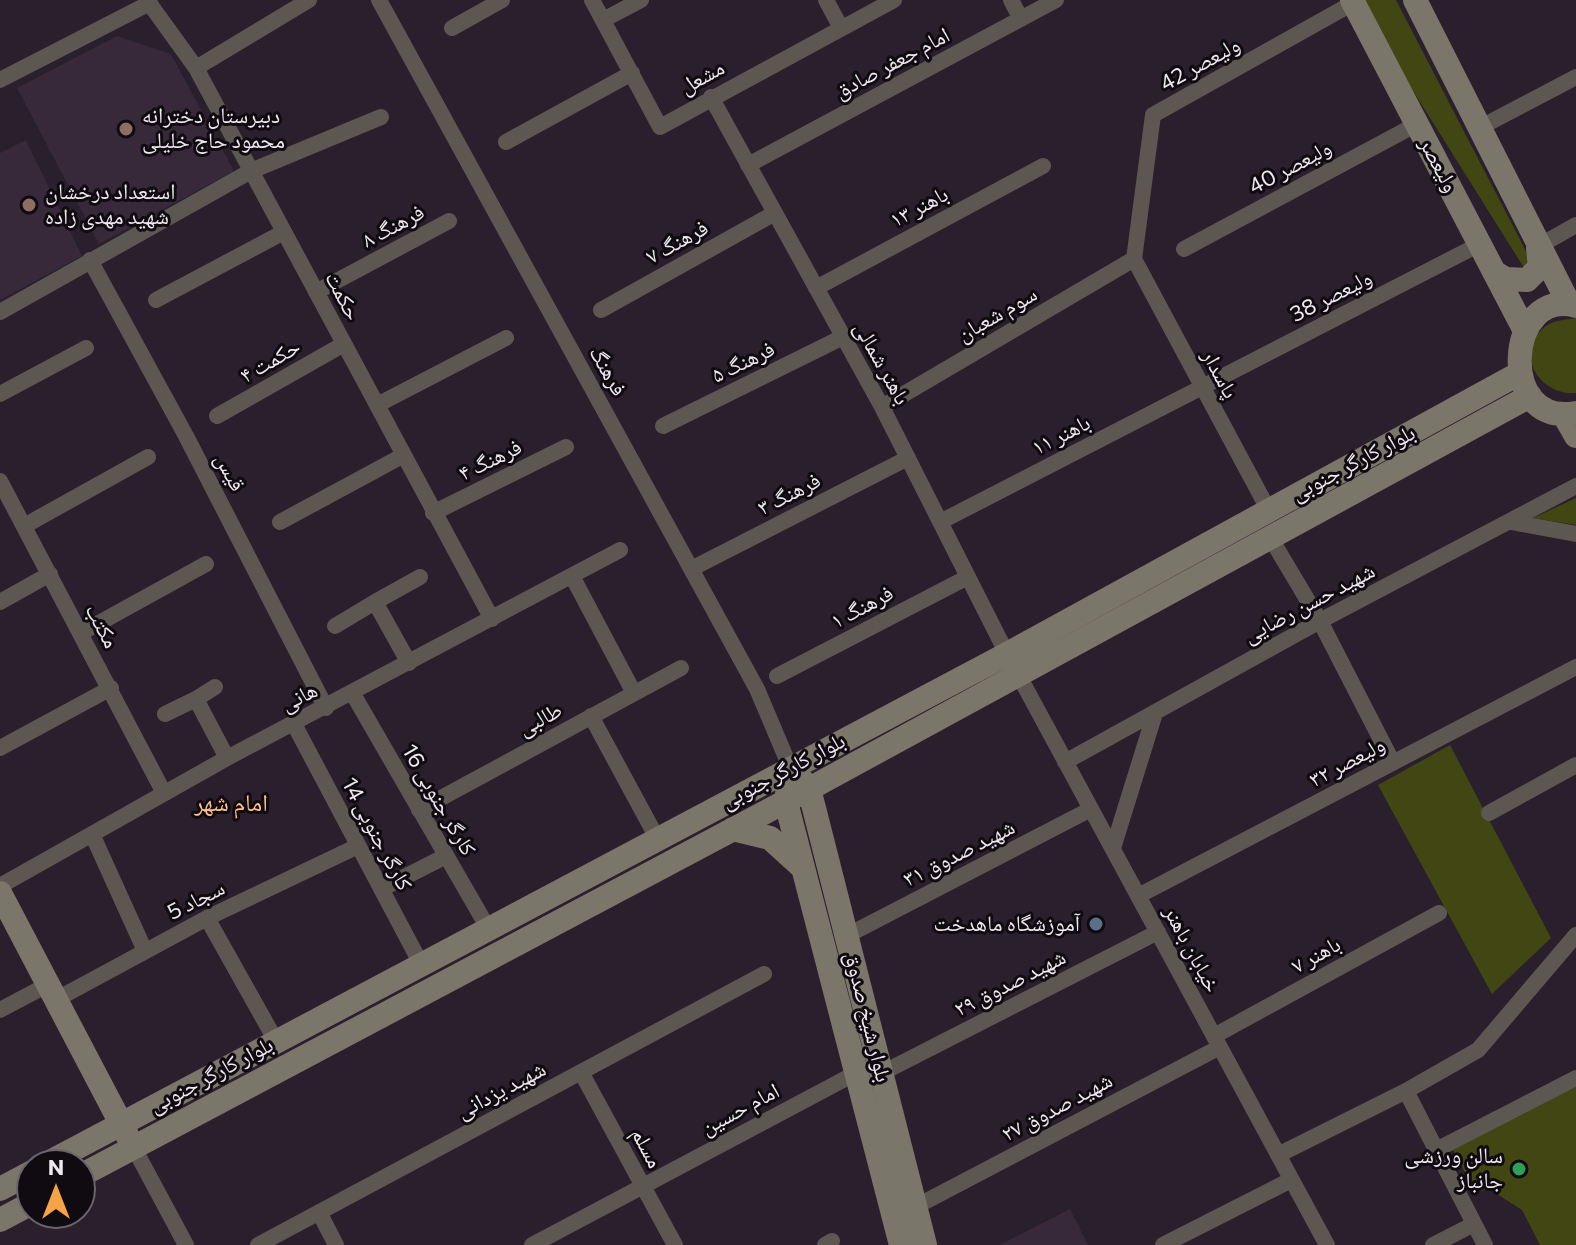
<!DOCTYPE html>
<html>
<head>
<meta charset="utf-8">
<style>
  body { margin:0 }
  #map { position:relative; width:1576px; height:1245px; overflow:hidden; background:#2a1f2c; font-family:Commissioner,sans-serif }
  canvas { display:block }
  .north { position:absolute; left:16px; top:1149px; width:80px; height:80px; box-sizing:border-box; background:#100b11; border:2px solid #6a636b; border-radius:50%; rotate:0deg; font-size:22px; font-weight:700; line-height:32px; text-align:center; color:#f0e8f1 }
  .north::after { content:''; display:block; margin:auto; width:28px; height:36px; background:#f6a247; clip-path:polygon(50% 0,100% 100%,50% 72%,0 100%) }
</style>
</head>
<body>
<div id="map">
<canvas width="1576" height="1245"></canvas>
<div class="north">N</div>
</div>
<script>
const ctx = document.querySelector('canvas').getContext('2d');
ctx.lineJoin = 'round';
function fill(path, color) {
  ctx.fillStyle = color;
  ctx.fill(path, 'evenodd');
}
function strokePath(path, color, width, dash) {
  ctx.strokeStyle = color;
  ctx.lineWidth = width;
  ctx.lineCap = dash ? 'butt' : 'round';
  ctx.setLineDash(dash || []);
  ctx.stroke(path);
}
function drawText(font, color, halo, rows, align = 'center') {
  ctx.font = font + ' Commissioner,"Noto Naskh Arabic",sans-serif';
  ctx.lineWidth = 6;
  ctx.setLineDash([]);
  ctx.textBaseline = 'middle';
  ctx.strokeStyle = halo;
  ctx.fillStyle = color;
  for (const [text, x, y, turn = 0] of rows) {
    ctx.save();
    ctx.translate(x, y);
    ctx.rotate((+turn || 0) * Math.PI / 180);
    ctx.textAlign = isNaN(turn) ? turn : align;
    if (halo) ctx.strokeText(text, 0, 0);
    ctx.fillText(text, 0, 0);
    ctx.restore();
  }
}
fill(new Path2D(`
  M117,36L171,54L234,171L99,244L17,88Z
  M26,140L82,256L0,300V153Z
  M1070,1209L1088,1245H999Z`), '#37283a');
fill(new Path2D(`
  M1364,0H1396L1530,259L1526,271L1410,86Z
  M1576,318V393C1538,396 1513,351 1546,326C1553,320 1567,320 1576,318Z
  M1576,498V525L1533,518Z
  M1450,745L1551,938L1492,994L1378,785Z
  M1576,1087V1245H1540L1522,1210L1489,1189L1475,1192L1453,1150Z`), '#424613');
strokePath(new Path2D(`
  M147,0L196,68L492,619
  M379,0L757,689L790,767
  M592,0L660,127L894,0
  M826,0L841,28
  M1011,0L1021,19
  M603,20L641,0
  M452,28L502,0
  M196,68L309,0
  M0,80L150,3
  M711,97L882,407L1007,654
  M1479,128L1576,77
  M506,142L632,73
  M748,165L1056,0
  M1537,247L1576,225
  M1184,249L1417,124
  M1134,259L1153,115L1353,3
  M1134,259L1268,509
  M90,260L186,436L326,708
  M816,288L1043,166
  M316,292L449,221
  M156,300L284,232
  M601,310L775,213
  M0,312L251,171L381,117
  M0,394L86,348
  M377,405L506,338
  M882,407L1134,259
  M217,416L344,344
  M663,426L843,337
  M0,481L164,793
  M433,513L566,447
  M280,522L404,455
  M940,522L1480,244
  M1511,522L1576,534
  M24,526L148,457
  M1270,537L1320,621L1393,763
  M691,569L908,458
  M572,576L634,693
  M0,602L50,574
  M375,602L420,577
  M335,626L375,602L409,663
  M81,633L206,564
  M1018,674L1327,1245
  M777,676L968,577
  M215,687L196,699L227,758
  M353,694L488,928
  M165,714L196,699
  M591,716L657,838
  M294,724L421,964
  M0,748L111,688
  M1065,762L1320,621L1576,486
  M419,810L681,668
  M1489,813L1576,765
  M92,834L145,951
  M1113,848L1155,713
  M0,886L227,758L620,550
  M381,889L446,856
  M1138,896L1576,667
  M207,918L276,1041
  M848,935L1091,809
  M57,999L207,918L358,846
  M0,1010L49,984
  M1214,1036L1439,913
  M581,1072L675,1245
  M882,1073L1158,932
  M1406,1091L1485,1245
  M134,1148L186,1245
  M1436,1150L1576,1078
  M1278,1155L1406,1091L1478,1050L1576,935
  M915,1207L1220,1047
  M319,1212L336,1245
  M258,1245L764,974
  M532,1245L858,1072
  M825,1245L832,1241
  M1163,1245L1291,1180
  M1433,1245L1474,1224`), '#5c5851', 16);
strokePath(new Path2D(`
  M1352,0L1525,331
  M1415,0L1569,304
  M1494,272L1506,279L1527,280L1540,267L1538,248
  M1576,306C1506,286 1496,428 1576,413
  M1564,415L1576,436
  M799,777L809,789L815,812L925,1245
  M788,786L786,802L901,1245
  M733,829L770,838L802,867
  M0,893L127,1135
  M44,1165L1007,654L1520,373
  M80,1176L809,789L1530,396
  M0,1189L32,1172
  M0,1220L32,1203`), '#7b766a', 24);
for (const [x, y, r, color] of [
  [126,129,8,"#8d6e63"],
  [29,205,8,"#8d6e63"],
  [1096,924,8,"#5c6f8a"],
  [1519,1169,8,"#2e9e5b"]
]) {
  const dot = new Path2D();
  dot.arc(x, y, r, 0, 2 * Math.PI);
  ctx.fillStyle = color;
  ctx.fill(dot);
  strokePath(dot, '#100b11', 3);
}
drawText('22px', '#f0e8f1', '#100b11', [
  ["امام جعفر صادق",892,63,-28],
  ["ولیعصر 42",1200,64,-29],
  ["مشعل",702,77,-29],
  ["ولیعصر",1439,165,62],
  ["ولیعصر 40",1290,167,-28],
  ["باهنر ۱۳",919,207,-28],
  ["فرهنگ ۸",393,226,-28],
  ["فرهنگ ۷",677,242,-29],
  ["حکمت",343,296,62],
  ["ولیعصر 38",1331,296,-27],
  ["سوم شعبان",997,314,-30],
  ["حکمت ۴",270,361,-30],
  ["فرهنگ ۵",743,362,-26],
  ["باهنر شمالی",882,363,61],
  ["فرهنگ",608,371,61],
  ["پاسدار",1220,374,62],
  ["باهنر ۱۱",1061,435,-27],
  ["فرهنگ ۴",490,460,-26],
  ["بلوار کارگر جنوبی",1353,463,-28],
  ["قیس",230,472,62],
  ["فرهنگ ۳",789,494,-27],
  ["شهید حسن رضایی",1309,603,-28],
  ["فرهنگ ۱",862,607,-28],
  ["مکتب",102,626,62],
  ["هانی",299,697,-27],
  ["طالبی",540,719,-28],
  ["ولیعصر ۳۲",1347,762,-28],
  ["بلوار کارگر جنوبی",783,771,-28],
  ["کارگر جنوبی 16",439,800,60],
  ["کارگر جنوبی 14",377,834,62],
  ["شهید صدوق ۳۱",959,853,-27],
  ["سجاد 5",196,900,-27],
  ["خیابان باهنر",1192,949,62],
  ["باهنر ۷",1316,955,-29],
  ["شهید صدوق ۲۹",1010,983,-27],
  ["بلوار شیخ صدوق",868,1017,76],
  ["بلوار کارگر جنوبی",211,1075,-28],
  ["شهید یزدانی",501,1090,-28],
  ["شهید صدوق ۲۷",1057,1107,-28],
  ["امام حسین",740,1109,-28],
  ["مسلم",647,1148,62]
]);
drawText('22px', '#f0e8f1', '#100b11', [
  ["دبيرستان دخترانه",142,116],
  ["محمود حاج خلیلی",142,141],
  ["استعداد درخشان",45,192],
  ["شهید مهدی زاده",45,217],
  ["آموزشگاه ماهدخت",1080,924,"right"],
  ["سالن ورزشی",1503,1156,"right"],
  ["جانباز",1503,1181,"right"]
], 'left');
drawText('24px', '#fdc188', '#100b11', [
  ["امام شهر",231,803]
]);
</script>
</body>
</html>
